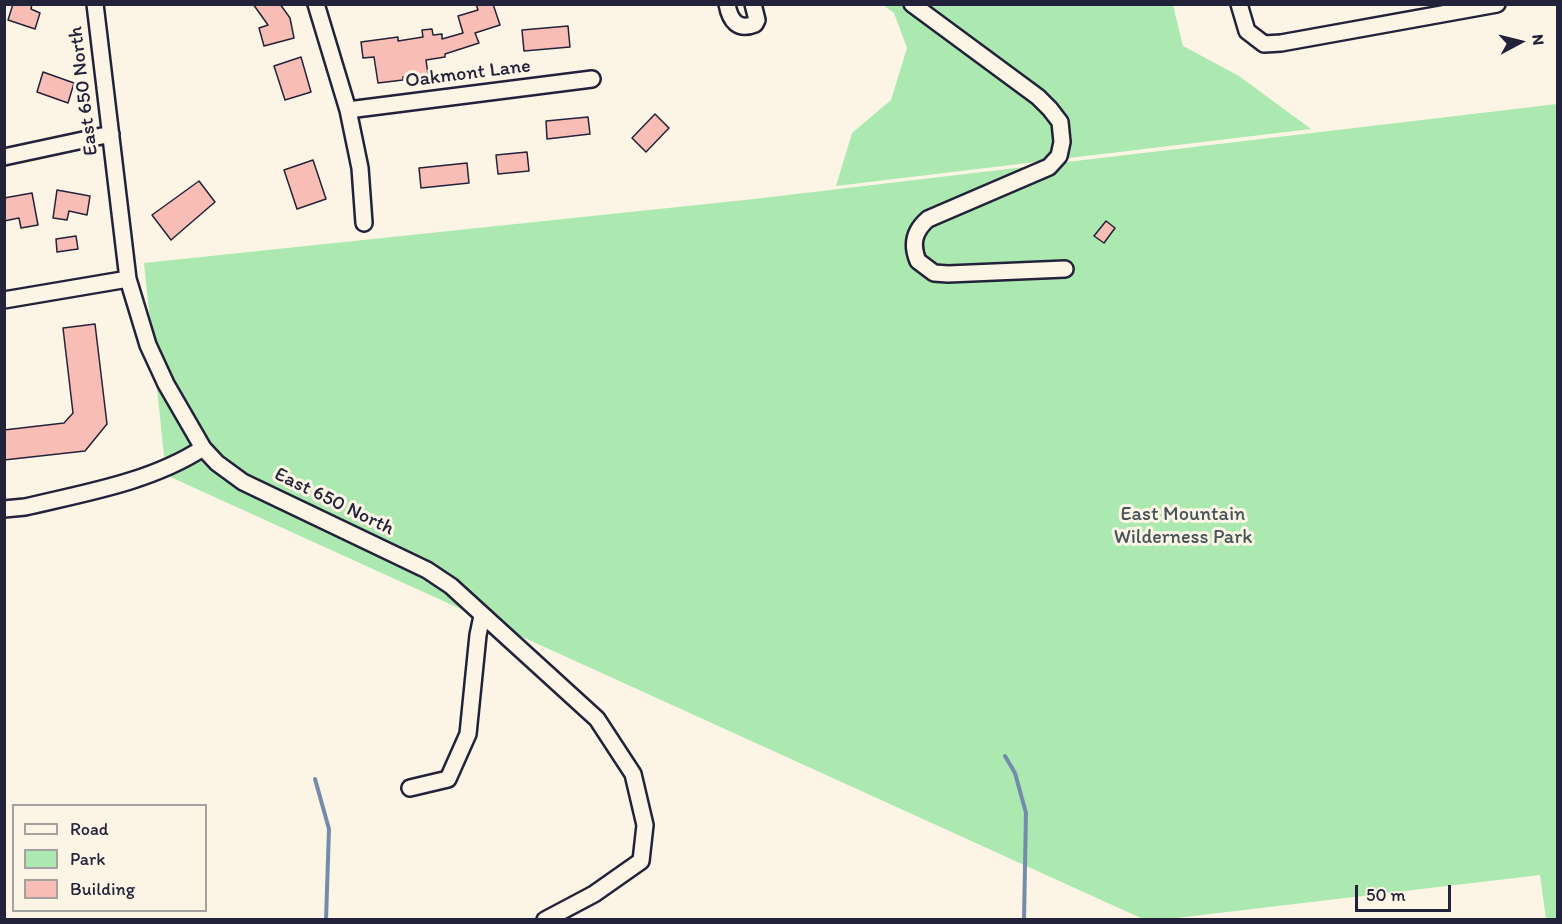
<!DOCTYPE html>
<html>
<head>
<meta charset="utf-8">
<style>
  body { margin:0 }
  #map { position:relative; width:1562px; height:924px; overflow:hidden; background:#fcf5e5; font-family:Itim,sans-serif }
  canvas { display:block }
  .frame { position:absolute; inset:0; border:6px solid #22223b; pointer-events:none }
  .legend { position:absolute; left:12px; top:804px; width:195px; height:108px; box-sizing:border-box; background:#fcf5e5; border:2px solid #a5a1a1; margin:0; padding:8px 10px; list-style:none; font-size:18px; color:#22223b }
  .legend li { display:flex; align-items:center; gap:12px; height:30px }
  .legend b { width:30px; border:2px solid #a5a1a1 }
  .north { position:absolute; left:1490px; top:12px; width:60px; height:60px; -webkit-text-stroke:4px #fcf5e5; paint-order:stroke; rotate:83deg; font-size:16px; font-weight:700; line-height:24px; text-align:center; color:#22223b }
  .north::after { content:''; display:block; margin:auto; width:21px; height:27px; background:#22223b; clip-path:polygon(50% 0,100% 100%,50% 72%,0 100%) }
  .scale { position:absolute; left:1355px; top:885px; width:96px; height:27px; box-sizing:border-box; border:3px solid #22223b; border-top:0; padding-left:8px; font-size:18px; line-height:21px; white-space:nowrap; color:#22223b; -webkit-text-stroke:4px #fcf5e5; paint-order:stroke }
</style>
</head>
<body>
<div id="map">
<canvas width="1562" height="924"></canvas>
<div class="frame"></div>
<ul class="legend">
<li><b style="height:8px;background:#fcf5e5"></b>Road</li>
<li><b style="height:16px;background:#abe9b0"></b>Park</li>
<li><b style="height:16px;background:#f8bdb4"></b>Building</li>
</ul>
<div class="north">N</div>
<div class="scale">50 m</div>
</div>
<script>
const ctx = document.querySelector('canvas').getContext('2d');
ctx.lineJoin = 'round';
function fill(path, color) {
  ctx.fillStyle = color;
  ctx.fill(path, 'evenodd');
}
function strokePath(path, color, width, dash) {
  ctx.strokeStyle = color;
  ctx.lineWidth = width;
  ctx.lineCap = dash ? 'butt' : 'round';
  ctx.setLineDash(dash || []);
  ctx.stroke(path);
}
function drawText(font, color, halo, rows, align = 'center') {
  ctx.font = font + ' Itim,sans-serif';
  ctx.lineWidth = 6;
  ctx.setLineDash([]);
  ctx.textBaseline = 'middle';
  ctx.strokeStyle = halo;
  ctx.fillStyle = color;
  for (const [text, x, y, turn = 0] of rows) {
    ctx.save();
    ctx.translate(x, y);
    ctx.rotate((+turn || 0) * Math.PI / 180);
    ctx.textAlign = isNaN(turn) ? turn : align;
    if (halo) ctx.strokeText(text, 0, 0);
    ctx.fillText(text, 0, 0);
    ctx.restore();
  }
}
fill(new Path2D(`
  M883,5H1173L1183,46L1239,76L1311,129L836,186L852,133L891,100L907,48L894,13Z
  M1557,104V919H1546L1540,875L1168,919H1143L166,475L144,263L754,199Z`), '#abe9b0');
strokePath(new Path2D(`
  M1005,756L1015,773L1026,813L1024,920
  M315,779L329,829L326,920`), '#748cab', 4);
const building = new Path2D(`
  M13,4H32L31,9L40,13L35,29L8,20Z
  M253,4H280L290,18L294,38L264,46L259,28L268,25Z
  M476,4H493L500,25L475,33L479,43L445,54V57L426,60L428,74L403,77V80L378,83L374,57L363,58L361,42L398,37V41L423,37L422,30L432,29L433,35L442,34V39L463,33L458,16L478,10Z
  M568,26L570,47L524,51L522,30Z
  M301,57L311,92L285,100L274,66Z
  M43,72L74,83L68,103L37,92Z
  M655,114L669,128L646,152L632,138Z
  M588,117L590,134L547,139L546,121Z
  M527,152L529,171L498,174L496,155Z
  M313,160L326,199L297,209L284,170Z
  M467,163L469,183L421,188L419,168Z
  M199,181L215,202L171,240L152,215Z
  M57,190L90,196L87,215L69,211L67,220L53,218Z
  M32,193L38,225L21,228L19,218L4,221V198Z
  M1106,221L1115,228L1104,243L1094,236Z
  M76,236L78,249L57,252L56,239Z
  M95,324L107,424L85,451L4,460V430L64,423L73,413L63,328Z`);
fill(building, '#f8bdb4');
strokePath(building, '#22223b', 1.5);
const minor = new Path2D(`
  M95,4L128,279L148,345L166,384L203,448L217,463L243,482L427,570L451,586L597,719L633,774L645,825L641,861L594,894L545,920
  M316,4L348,110L360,168L364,223
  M727,4C730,21 738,31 755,24L757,20L753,4
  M912,4L1038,97L1050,109L1060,122L1062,142L1059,156L1049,167L928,219C914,231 911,244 918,261L934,273L948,274L1065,269
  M1239,4L1247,31L1264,44L1281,43L1497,4
  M348,110L592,79
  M4,157L111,134
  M4,300L128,279
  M4,509L25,507C84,493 151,482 203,448
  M410,788L448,779L468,734L478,635L482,616`);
strokePath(minor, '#22223b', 20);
strokePath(minor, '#fcf5e5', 15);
drawText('20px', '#22223b', '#fcf5e5', [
  ["Oakmont Lane",468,74,-7],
  ["East 650 North",84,91,-97],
  ["East 650 North",334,502,26]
]);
drawText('20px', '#445458', '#fcf5e5', [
  ["East Mountain",1183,515],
  ["Wilderness Park",1183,538]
]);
</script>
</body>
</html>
